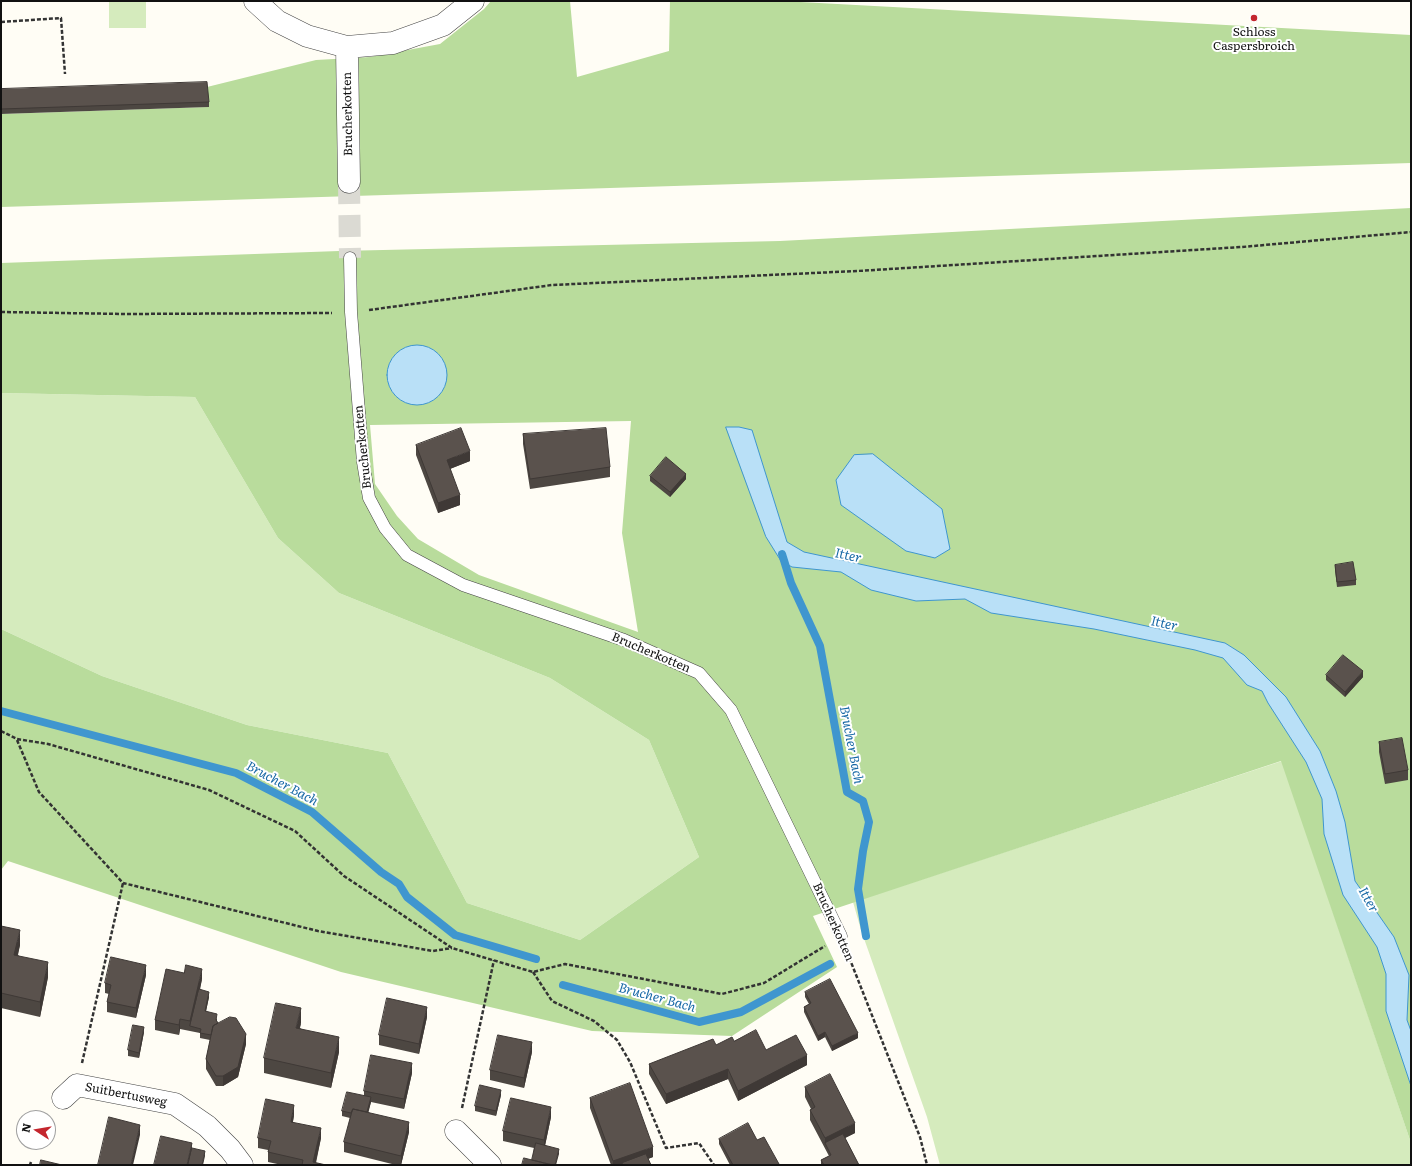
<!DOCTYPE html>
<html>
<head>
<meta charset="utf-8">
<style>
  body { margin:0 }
  #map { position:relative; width:1412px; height:1166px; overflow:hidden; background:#fffdf5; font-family:Literata,serif }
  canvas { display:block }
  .frame { position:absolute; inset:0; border:2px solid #111; pointer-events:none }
  .north { position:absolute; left:16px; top:1110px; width:40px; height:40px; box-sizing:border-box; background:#fff; border:1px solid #a0a0a0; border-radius:50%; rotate:282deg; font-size:11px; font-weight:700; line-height:16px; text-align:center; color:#111 }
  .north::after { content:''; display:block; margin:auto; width:14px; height:18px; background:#c4262e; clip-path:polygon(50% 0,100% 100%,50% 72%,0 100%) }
</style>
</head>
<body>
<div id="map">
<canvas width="1412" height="1166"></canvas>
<div class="frame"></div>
<div class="north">N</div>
</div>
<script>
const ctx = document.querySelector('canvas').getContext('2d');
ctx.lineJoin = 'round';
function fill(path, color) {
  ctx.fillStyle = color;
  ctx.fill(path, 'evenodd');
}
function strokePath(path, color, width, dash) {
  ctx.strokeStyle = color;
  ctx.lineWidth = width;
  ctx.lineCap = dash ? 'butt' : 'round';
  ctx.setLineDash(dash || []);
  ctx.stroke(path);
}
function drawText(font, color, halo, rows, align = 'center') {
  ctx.font = font + ' Literata,serif';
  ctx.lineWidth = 4;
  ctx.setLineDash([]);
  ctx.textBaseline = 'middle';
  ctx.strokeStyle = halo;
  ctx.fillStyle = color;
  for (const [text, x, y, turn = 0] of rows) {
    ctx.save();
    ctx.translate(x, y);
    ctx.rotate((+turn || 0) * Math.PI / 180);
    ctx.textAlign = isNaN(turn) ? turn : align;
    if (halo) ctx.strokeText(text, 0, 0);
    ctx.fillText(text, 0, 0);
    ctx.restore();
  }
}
fill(new Path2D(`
  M109,1H146V28H109Z
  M1,393L195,397L278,538L339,593L550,678L649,740L699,857L580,940L467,903L388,753L247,725L102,676L1,629Z
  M1282,761L1411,1143V1165H940L927,1117L861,930L853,902Z`), '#d5ebbd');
fill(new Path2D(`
  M491,1H570L577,77L669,51L670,1H782L1411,35V163L1,207V114L208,107L207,87L316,60L370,57L440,44L484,9Z
  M1411,208V1143L1281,761L813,916L837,967L732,1036L592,1031L341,972L8,861L1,870V629L102,676L247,725L388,753L467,903L580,940L699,857L649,740L550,678L339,593L278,538L195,397L1,393V263L339,251L780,241ZM631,421L622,533L638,632L479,575L418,539L397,516L375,484L370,425Z`), '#b9dc9c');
const water = new Path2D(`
  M387 375a30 30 0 1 1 60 0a30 30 0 1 1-60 0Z
  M726,427H739L752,430L787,542L804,552L1225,643L1244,655L1286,697L1320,751L1336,791L1345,822L1355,881L1394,937L1409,975L1407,1020L1411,1031V1086L1386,1011V974L1377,947L1343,895L1324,834L1322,799L1306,762L1268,703L1262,691L1247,685L1223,658L1195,650L1094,629L991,613L965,599L916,601L871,590L841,572L792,567L781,561L766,537Z
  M873,454L942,509L950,549L935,558L906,551L841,505L836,480L854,455Z`);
fill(water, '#b9e0f7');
strokePath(water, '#3f96cf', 1);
strokePath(new Path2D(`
  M782,554L791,583L820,646L847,792L863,801L869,822L863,851L858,889L866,936
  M1,711L236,773L312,812L381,872L399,884L407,897L455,935L536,959
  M563,985L699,1022L741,1012L830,964`), '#3f96cf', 8);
strokePath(new Path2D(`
  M349,182L350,258`), '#dbdad3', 22, [22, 11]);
const service = new Path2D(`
  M350,258L351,312L363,462L369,498L385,528L407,555L463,585L624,640L699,673L731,710L841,936`);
const minor = new Path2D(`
  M255,1L277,21L307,36L347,47L393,43L443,25L473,1
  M347,47L349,182
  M63,1098L77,1085L175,1104L207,1126L230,1149L242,1165
  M456,1131L490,1165`);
strokePath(service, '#444', 13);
strokePath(minor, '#444', 23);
strokePath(new Path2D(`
  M1,22L61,18L65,74
  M369,310L552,285L857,271L1242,247L1411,232
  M1,312L125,314L332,313
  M1,731L17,739L48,744L209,790L295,831L344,876L452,948L533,972L565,964L722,994L764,983L825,946
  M17,740L39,792L123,883L318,931L433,951L452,948
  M847,952L920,1137L927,1165
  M533,972L552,1001L594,1021L617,1040L630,1062L666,1148L699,1143L714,1165
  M82,1063L123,883
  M462,1108L494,960
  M30,1165L31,1162`), '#333', 2.5, [4, 2]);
strokePath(service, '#fff', 12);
strokePath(minor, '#fff', 22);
fill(new Path2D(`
  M1,89L209,102V107L1,114Z
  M523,434L610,467V477L530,489L523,444Z
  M416,445L470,461L450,469L460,505L438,513L416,455Z
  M650,476L686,479L670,497L650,481Z
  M1335,565L1356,580V585L1337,587L1335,570Z
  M1326,675L1363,677L1345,697L1326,680Z
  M1379,742L1408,770V780L1385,784L1379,752Z
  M1,926L20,945L18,955L48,977L40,1017L1,1008Z
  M146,975L136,1018L107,1012V1002L109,994L105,993V983Z
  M202,979L200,990L209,997L206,1011L217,1019V1021L218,1023L246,1044L238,1077L223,1086H216L206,1069V1059L210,1040L200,1038V1033L180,1029L179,1035L155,1030V1020Z
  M805,992L858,1038L832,1051L825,1037L818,1041L804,1012V1007L809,1004L805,997Z
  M427,1017L419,1054L379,1045V1035Z
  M301,1023L300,1028L339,1052L331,1088L264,1073V1058Z
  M144,1032L139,1058L128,1056V1050Z
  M734,1041L766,1050L807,1065L738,1101L728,1079L666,1104L649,1074V1064L716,1045Z
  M532,1052L524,1088L490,1080V1070Z
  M412,1073L404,1109L371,1102L368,1112L409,1132L401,1165H396L344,1152V1142L350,1118L342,1116V1111L364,1095V1091Z
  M805,1087L855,1133L845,1138L859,1165H821V1160L829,1156L810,1120V1110L811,1109L805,1097Z
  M501,1095L496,1116L475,1111V1106Z
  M590,1098L653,1157L648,1159L651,1165H611L590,1108Z
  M294,1115L293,1122L321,1138L316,1163L326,1165H282L268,1162V1150L258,1148V1138Z
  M551,1117L545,1146L559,1154L532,1160L534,1148L503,1141V1131Z
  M719,1139L757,1140L779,1165H730L719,1144Z`), '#4d4742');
fill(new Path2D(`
  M470,451V461L447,470V460Z
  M686,474V479L670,497V492Z
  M460,495V505L438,513V503Z
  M1363,671V677L1345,697V692Z
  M20,930V945L14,969V955Z
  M48,962V977L40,1017V1002Z
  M146,965V975L136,1018V1008Z
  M202,969V979L191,1026H190V1021Z
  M209,992V997L205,1016V1011Z
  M427,1007V1017L419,1054V1044Z
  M301,1008V1023L296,1042V1028Z
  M180,1019V1029L179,1035V1025Z
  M144,1027V1032L139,1058V1053Z
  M825,1032V1037L818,1041V1036Z
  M858,1033V1038L832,1051V1046Z
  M246,1034V1044L238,1077L223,1086V1076Z
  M339,1037V1052L331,1088V1073Z
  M532,1042V1052L524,1088V1078Z
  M807,1055V1065L738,1101V1091Z
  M412,1063V1073L404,1109V1099Z
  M728,1069V1079L666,1104V1094Z
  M501,1090V1095L496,1116V1111Z
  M371,1097V1102L366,1122V1117Z
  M294,1105V1115L291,1132V1122Z
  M551,1107V1117L544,1150V1140Z
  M409,1122V1132L401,1165V1156Z
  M855,1123V1133L827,1147L825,1143V1138Z
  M140,1125V1135L133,1165H131Z
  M321,1128V1138L315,1165L313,1162Z
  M192,1143V1153L189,1165H187Z
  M653,1147V1157L631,1165L622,1163V1165H613V1161Z
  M559,1149V1154L556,1165H555Z
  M205,1151V1156L203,1165H202Z`), '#3f3936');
const building = new Path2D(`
  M207,82L209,102L1,109V89Z
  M461,428L470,451L447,460L460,495L438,503L416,445Z
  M606,428L610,467L530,479L523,434Z
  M666,457L686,474L670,492L650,476Z
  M1353,562L1356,580L1337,582L1335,565Z
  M1343,655L1363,671L1345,692L1326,675Z
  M1402,738L1408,770L1385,774L1379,742Z
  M1,926L20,930L14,955L48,962L40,1002L1,993Z
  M111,957L146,965L136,1008L107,1002L111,985L105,983Z
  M186,965L202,969L190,1021L180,1019L179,1025L155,1020L166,969L184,973Z
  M830,979L858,1033L832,1046L825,1032L818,1036L804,1007L811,1003L805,992Z
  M199,989L209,992L205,1011L217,1014L216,1020L218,1023L213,1026L211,1035L200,1033L201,1029L190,1026Z
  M387,998L427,1007L419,1044L379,1035Z
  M276,1003L301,1008L296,1028L339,1037L331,1073L264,1058Z
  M230,1017L236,1018L246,1034L238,1067L223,1076H216L206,1059L213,1026Z
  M133,1025L144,1027L139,1053L128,1050Z
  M756,1030L766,1050L796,1035L807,1055L738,1091L728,1069L666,1094L649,1064L713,1039L716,1045L732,1037L734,1041Z
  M498,1035L532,1042L524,1078L490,1070Z
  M371,1055L412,1063L404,1099L364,1091Z
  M830,1074L855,1123L825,1138L810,1110L815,1107L805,1087Z
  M630,1083L653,1147L613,1161L590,1098Z
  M480,1085L501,1090L496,1111L475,1106Z
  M347,1092L371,1097L367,1112L353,1109L351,1113L342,1111Z
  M511,1098L551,1107L544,1140L503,1131Z
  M266,1099L294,1105L291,1122L321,1128L313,1162L326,1165H302L303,1160L268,1152L271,1141L258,1138Z
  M353,1109L409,1122L401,1156L344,1142Z
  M109,1117L140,1125L131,1165H98Z
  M748,1123L757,1140L764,1137L779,1164L777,1165H733L719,1139Z
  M843,1134L859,1165H824L821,1160L831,1155L825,1143Z
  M161,1136L192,1143L187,1165H154Z
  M536,1143L559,1149L555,1165H553L532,1160Z
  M192,1148L205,1151L202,1165H188Z
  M646,1154L651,1165H623L622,1163Z
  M524,1158L552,1165H522Z
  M41,1160L62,1165H40Z`);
fill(building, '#5a524d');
strokePath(building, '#3f3936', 1);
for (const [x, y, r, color] of [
  [1254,18,4,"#c4262e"]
]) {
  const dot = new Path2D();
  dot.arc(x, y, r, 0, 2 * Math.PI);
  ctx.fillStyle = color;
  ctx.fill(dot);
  strokePath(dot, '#fff', 1.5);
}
drawText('12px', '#111', '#fff', [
  ["Schloss",1254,32],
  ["Caspersbroich",1254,46]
]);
drawText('12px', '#111', '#fff', [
  ["Brucherkotten",348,114,-91],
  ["Brucherkotten",363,447,-96],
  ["Brucherkotten",651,653,23],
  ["Brucherkotten",833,922,66],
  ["Suitbertusweg",126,1095,11]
]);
drawText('italic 13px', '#1768a6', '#fff', [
  ["Itter",848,556,12],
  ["Itter",1164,624,12],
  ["Brucher Bach",851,745,79],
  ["Brucher Bach",282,784,28],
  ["Itter",1368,900,61],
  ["Brucher Bach",657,998,15]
]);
</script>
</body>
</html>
